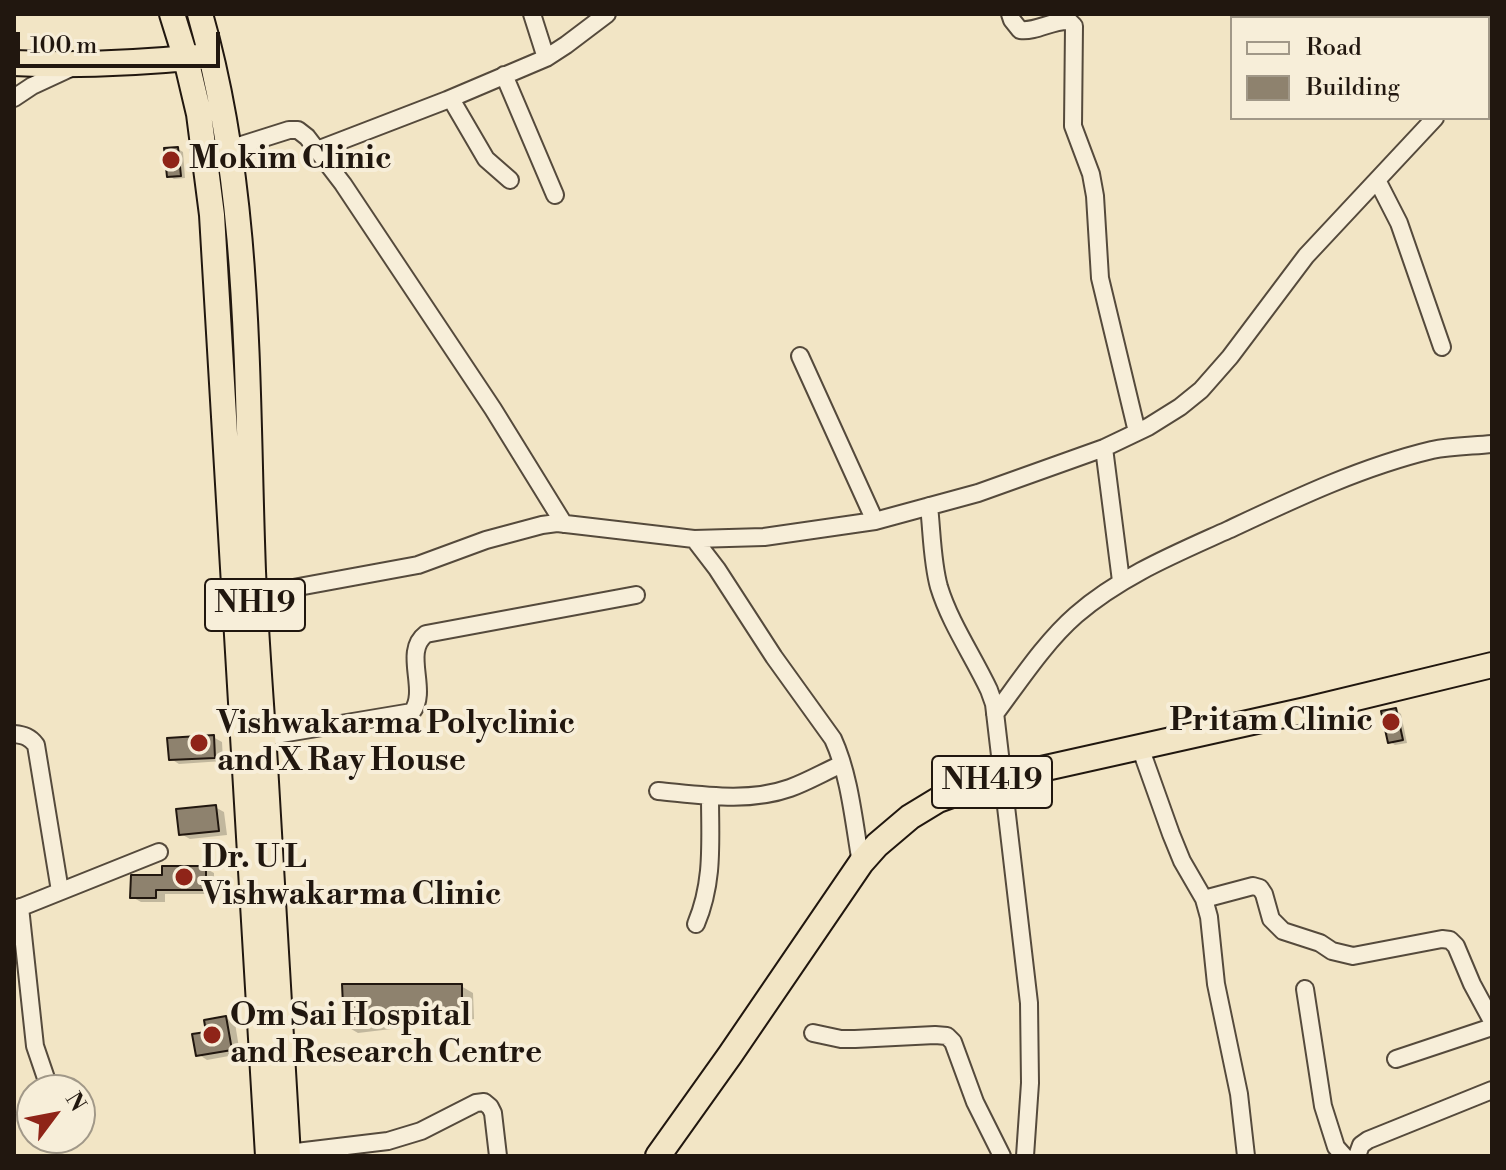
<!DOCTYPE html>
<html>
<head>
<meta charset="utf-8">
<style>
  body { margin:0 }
  #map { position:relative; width:1506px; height:1170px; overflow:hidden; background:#f2e5c5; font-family:"Libre Bodoni",serif }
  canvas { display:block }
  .frame { position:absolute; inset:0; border:16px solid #21170f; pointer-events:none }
  .legend { position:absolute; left:1230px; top:16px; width:260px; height:104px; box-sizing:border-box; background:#f7eed9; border:2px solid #a19888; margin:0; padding:10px 14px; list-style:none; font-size:24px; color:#21170f }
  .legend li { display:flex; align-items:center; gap:16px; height:40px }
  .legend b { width:40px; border:2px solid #a19888 }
  .north { position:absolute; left:16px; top:1074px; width:80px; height:80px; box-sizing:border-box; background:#f7eed9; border:2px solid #a19888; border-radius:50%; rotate:58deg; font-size:22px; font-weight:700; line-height:32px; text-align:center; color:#21170f }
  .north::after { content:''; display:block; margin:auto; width:28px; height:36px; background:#8f2418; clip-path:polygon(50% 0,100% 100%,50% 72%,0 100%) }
  .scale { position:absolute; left:16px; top:32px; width:204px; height:36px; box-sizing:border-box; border:4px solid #21170f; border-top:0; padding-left:10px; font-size:24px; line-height:28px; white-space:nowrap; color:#21170f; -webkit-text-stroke:6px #f7eed9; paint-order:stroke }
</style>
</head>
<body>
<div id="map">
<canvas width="1506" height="1170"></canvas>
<div class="frame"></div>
<ul class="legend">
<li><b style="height:10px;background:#f7eed9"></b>Road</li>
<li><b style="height:22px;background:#8e826e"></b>Building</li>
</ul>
<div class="north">N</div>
<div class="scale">100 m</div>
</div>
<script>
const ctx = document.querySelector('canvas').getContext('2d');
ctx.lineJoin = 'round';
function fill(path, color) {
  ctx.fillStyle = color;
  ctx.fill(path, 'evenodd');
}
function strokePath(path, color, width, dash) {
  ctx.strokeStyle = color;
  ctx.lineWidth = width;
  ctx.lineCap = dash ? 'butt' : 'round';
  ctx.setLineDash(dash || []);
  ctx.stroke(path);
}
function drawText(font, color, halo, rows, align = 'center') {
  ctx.font = font + ' "Libre Bodoni",serif';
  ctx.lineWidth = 8;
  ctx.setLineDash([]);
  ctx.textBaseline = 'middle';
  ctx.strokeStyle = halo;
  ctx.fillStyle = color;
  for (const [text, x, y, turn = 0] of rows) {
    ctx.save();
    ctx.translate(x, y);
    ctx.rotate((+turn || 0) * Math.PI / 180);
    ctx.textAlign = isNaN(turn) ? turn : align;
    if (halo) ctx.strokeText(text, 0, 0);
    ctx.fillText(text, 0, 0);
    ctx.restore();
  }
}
fill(new Path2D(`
  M178,149L183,152L185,178L174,179L169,176Z
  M1396,710L1401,714L1407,743L1395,745L1390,742Z
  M213,737L222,742L223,761L179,764L171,759Z
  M215,807L224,812L227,835L190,839L181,834Z
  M205,868L214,873V894H165V902H141L132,897L164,876Z
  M461,986L473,993L474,1019L358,1033L346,1026Z
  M226,1018L235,1023L240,1054L207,1060L198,1054Z`), '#0003');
const building = new Path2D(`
  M178,147L181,176L167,177L164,148Z
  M1396,708L1403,740L1388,743L1381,711Z
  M214,735L215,758L169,760L167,738Z
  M216,805L219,831L179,835L176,809Z
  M162,866H206V890H156V898H130L131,875H162Z
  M342,984H462V1013L344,1027Z
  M226,1016L232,1050L196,1056L192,1034L206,1032L204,1020Z`);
fill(building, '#8e826e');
strokePath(building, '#21170f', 2);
const minor = new Path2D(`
  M532,14L546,58
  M1010,14L1012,20L1020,30C1037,32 1052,20 1069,21L1074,26L1073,126L1091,174L1095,196L1100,278L1137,432
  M1487,18L1489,14
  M1488,74L1492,73
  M504,75L555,195
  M14,98L32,86L73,67
  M451,99L486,159L510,180
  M229,149L289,130H298L307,137L343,184L493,409L564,524
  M317,150L447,100L546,58L566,45L607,14
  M1377,180L1399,223L1442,347
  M800,356L875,521
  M1104,448L1121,581
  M929,506C932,533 932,562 939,587C950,623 973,656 989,690L994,704L1029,1003L1030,1083L1025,1156
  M694,539L717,569L774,657L833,739C850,776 854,824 861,863
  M255,595L418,565L486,540L542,525L557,523L583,526L694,539L764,537L875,521L978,493L1104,448L1148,427L1180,407L1201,390L1230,357L1306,256L1435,118
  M995,714C1019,682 1045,642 1076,615C1121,576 1175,554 1228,530C1294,499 1361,467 1432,450C1451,446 1472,446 1492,444
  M14,734C24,735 30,737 36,745L60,891
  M263,737L412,712C429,690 402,652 426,634L636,595
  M1140,747L1171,834L1182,861L1204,899L1209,917L1216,984L1239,1094L1246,1156
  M658,791C701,795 748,803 790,788C807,782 824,772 842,764
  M1204,899L1253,886L1260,888L1264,894L1271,919L1283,931L1320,943L1332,951L1353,956L1442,939L1450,940L1456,946L1472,984L1492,1021
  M20,907L35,1046L50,1090
  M14,910L159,852
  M696,924C714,881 710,842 710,796
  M1305,989L1323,1106L1336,1147L1344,1156
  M813,1033L841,1039H855L935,1035L947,1036L953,1042L975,1102L1002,1156
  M1396,1059L1492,1027
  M288,1153L388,1141L421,1131L476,1103L484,1102L490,1107L493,1113L498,1156
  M1357,1156L1361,1145L1368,1140L1492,1090`);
const highway = new Path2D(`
  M172,14L186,59L199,114L212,215L268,1156
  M200,14C252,195 246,385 253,571C256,642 262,712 266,782C273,907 281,1031 288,1156
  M14,63C75,66 138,63 199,57
  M658,1156L730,1055L861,863L877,845L910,817L938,800L974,787L1010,776L1306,710L1492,665`);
strokePath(minor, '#554a3c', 20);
strokePath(highway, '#21170f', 28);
strokePath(minor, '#f7eed9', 16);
strokePath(highway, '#f2e5c5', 24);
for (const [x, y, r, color] of [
  [171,160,10,"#8f2418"],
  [1391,722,10,"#8f2418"],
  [199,743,10,"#8f2418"],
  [184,877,10,"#8f2418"],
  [212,1035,10,"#8f2418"]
]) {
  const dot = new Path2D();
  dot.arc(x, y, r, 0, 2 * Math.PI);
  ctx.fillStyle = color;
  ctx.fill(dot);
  strokePath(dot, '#f7eed9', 3);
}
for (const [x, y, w] of [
  [255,605,100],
  [992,782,120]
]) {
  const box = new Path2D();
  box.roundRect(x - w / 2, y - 26, w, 52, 6);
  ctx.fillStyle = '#f7eed9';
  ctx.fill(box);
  strokePath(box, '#21170f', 2);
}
drawText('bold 30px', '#21170f', null, [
  ["NH19",255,605],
  ["NH419",992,782]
]);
drawText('bold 32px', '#21170f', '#f7eed9', [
  ["Mokim Clinic",189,160],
  ["Pritam Clinic",1373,722,"right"],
  ["Vishwakarma Polyclinic",217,725],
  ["and X Ray House",217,762],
  ["Dr. U L",202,859],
  ["Vishwakarma Clinic",202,896],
  ["Om Sai Hospital",230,1017],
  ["and Research Centre",230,1054]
], 'left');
</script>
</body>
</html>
